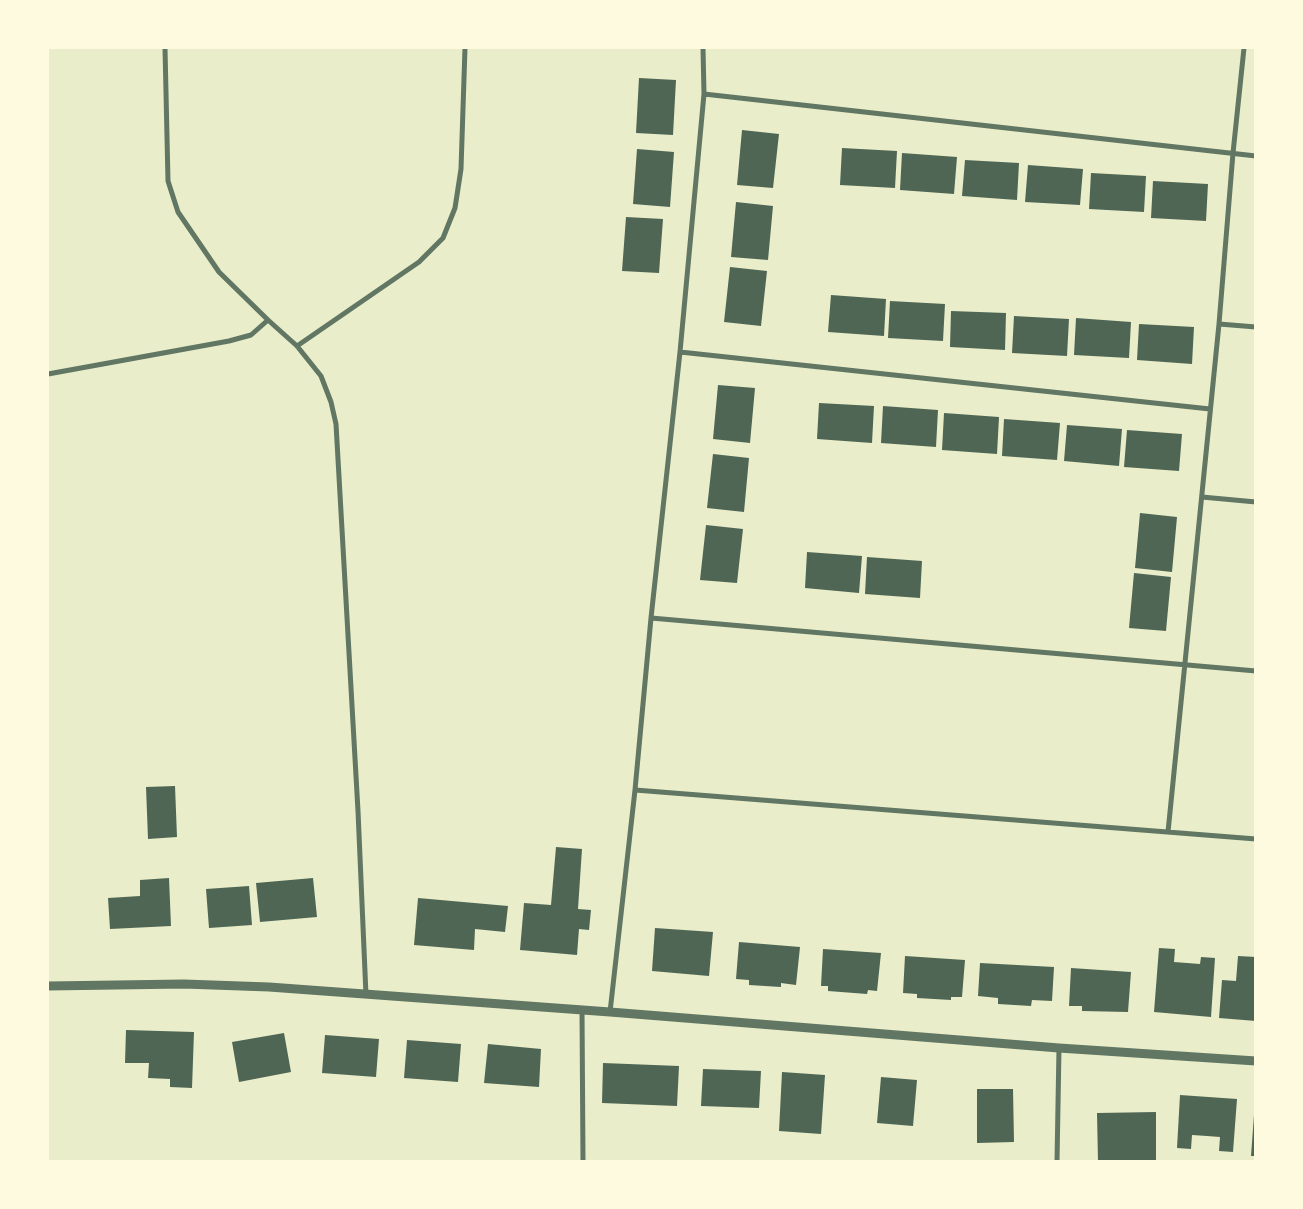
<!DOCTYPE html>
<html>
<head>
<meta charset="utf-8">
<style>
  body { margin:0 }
  #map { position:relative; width:1303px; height:1209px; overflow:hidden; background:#e9edc9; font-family:"Roboto Condensed",sans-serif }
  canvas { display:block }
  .frame { position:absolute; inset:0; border:49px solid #fefae0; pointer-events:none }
</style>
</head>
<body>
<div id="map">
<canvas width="1303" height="1209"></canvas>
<div class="frame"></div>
</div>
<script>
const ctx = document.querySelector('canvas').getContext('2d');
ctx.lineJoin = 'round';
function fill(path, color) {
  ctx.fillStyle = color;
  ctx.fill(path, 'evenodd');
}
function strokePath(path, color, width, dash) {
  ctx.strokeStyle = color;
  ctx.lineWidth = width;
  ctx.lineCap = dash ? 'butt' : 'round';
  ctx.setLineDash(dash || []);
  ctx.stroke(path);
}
fill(new Path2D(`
  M639,78L676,80L673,135L636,133Z
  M742,130L779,134L773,188L737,185Z
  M842,148L897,151L895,188L840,185Z
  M637,149L674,152L670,207L633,204Z
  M902,153L957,157L954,194L900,190Z
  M965,160L1019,163L1017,200L962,196Z
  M1028,165L1083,169L1080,205L1025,202Z
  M1091,173L1146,176L1144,212L1089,209Z
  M1153,181L1208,184L1206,221L1151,218Z
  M736,202L773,206L768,260L731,257Z
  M626,217L663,219L659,273L622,271Z
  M730,267L767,271L761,326L724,322Z
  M831,295L886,299L884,336L828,332Z
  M890,301L945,304L943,341L888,338Z
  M951,311L1006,313L1005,350L950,347Z
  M1014,316L1069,319L1067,356L1012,353Z
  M1076,318L1131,322L1129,358L1074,355Z
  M1139,324L1194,327L1192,364L1137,360Z
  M718,385L755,388L750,443L713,439Z
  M819,403L874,406L872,443L817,439Z
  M883,406L938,410L936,447L881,443Z
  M944,413L999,417L997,454L942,450Z
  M1004,419L1060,423L1057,460L1002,456Z
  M1067,425L1122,429L1119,466L1064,461Z
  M1127,430L1182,434L1179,471L1124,467Z
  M713,454L749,458L744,512L707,508Z
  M1140,513L1177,517L1172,572L1135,568Z
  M706,525L743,529L737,583L700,580Z
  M807,552L862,556L859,593L805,588Z
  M867,557L922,561L920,598L865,594Z
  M1134,573L1171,577L1166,631L1129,628Z
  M175,786L177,837L148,839L146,787Z
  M556,847L582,849L578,909L591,910L589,930L579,929L577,955L520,950L524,903L551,905Z
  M169,878L171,926L110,929L108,898L140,896V880Z
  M313,878L317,917L260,922L256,883Z
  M249,886L252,925L209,928L206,889Z
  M418,898L508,906L505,932L475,929L474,950L414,945Z
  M655,928L713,932L709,976L652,971Z
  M739,942L800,947L796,985L781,983V987L749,985V980L736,979Z
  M1159,948L1175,949L1174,962L1200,964L1201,957L1215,958L1211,1017L1154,1012Z
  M823,949L881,953L877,991L868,990L867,994L828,991V986H821Z
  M905,956L965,960L962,997H951V1000L917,998V994L903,993Z
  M1238,956L1256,957V1021L1219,1018L1222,980L1236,981Z
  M980,963L1054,967L1052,1001L1032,1000L1031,1006L998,1004V998L978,996Z
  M1071,968L1131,972L1128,1012L1082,1011V1006H1069Z
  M126,1030L194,1032L192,1088L170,1087V1079L148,1078L149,1063H125Z
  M284,1033L291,1072L239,1082L232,1042Z
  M325,1035L379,1039L376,1077L322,1073Z
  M407,1040L461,1044L458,1082L404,1078Z
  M488,1044L541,1049L539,1087L484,1083Z
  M603,1063L679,1066L677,1106L602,1103Z
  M703,1069L761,1071L759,1108L701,1106Z
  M782,1072L825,1075L821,1134L779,1131Z
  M881,1077L917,1080L913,1126L877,1123Z
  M977,1089H1013L1014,1142L977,1143Z
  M1180,1095L1237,1099L1233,1152L1219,1151L1220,1137L1207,1136L1192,1135L1191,1149L1177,1148Z
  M1156,1112V1162H1098L1097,1113Z
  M1254,1115H1256V1156H1251Z`), '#4f6655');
strokePath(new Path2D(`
  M165,48L168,181L178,212L219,272L268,320L297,346L321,376L331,402L336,424L358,811L366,995
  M704,94L1256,156
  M1219,324L1256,327
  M297,346L419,262L443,238L455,208L461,169L465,48
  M680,352L1210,409
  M48,374L229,341L251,335L268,320
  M1202,497L1256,502
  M651,618L1256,671
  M635,790L1256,839
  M1168,832L1219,324L1233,153L1244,48
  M582,1010L583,1162
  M610,1012L635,790L651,618L680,352L704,94L703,48
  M1057,1162L1059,1048`), '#617663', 5);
strokePath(new Path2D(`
  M48,986L184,984L269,987L610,1012L1059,1048L1256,1061`), '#617663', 9);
</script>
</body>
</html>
